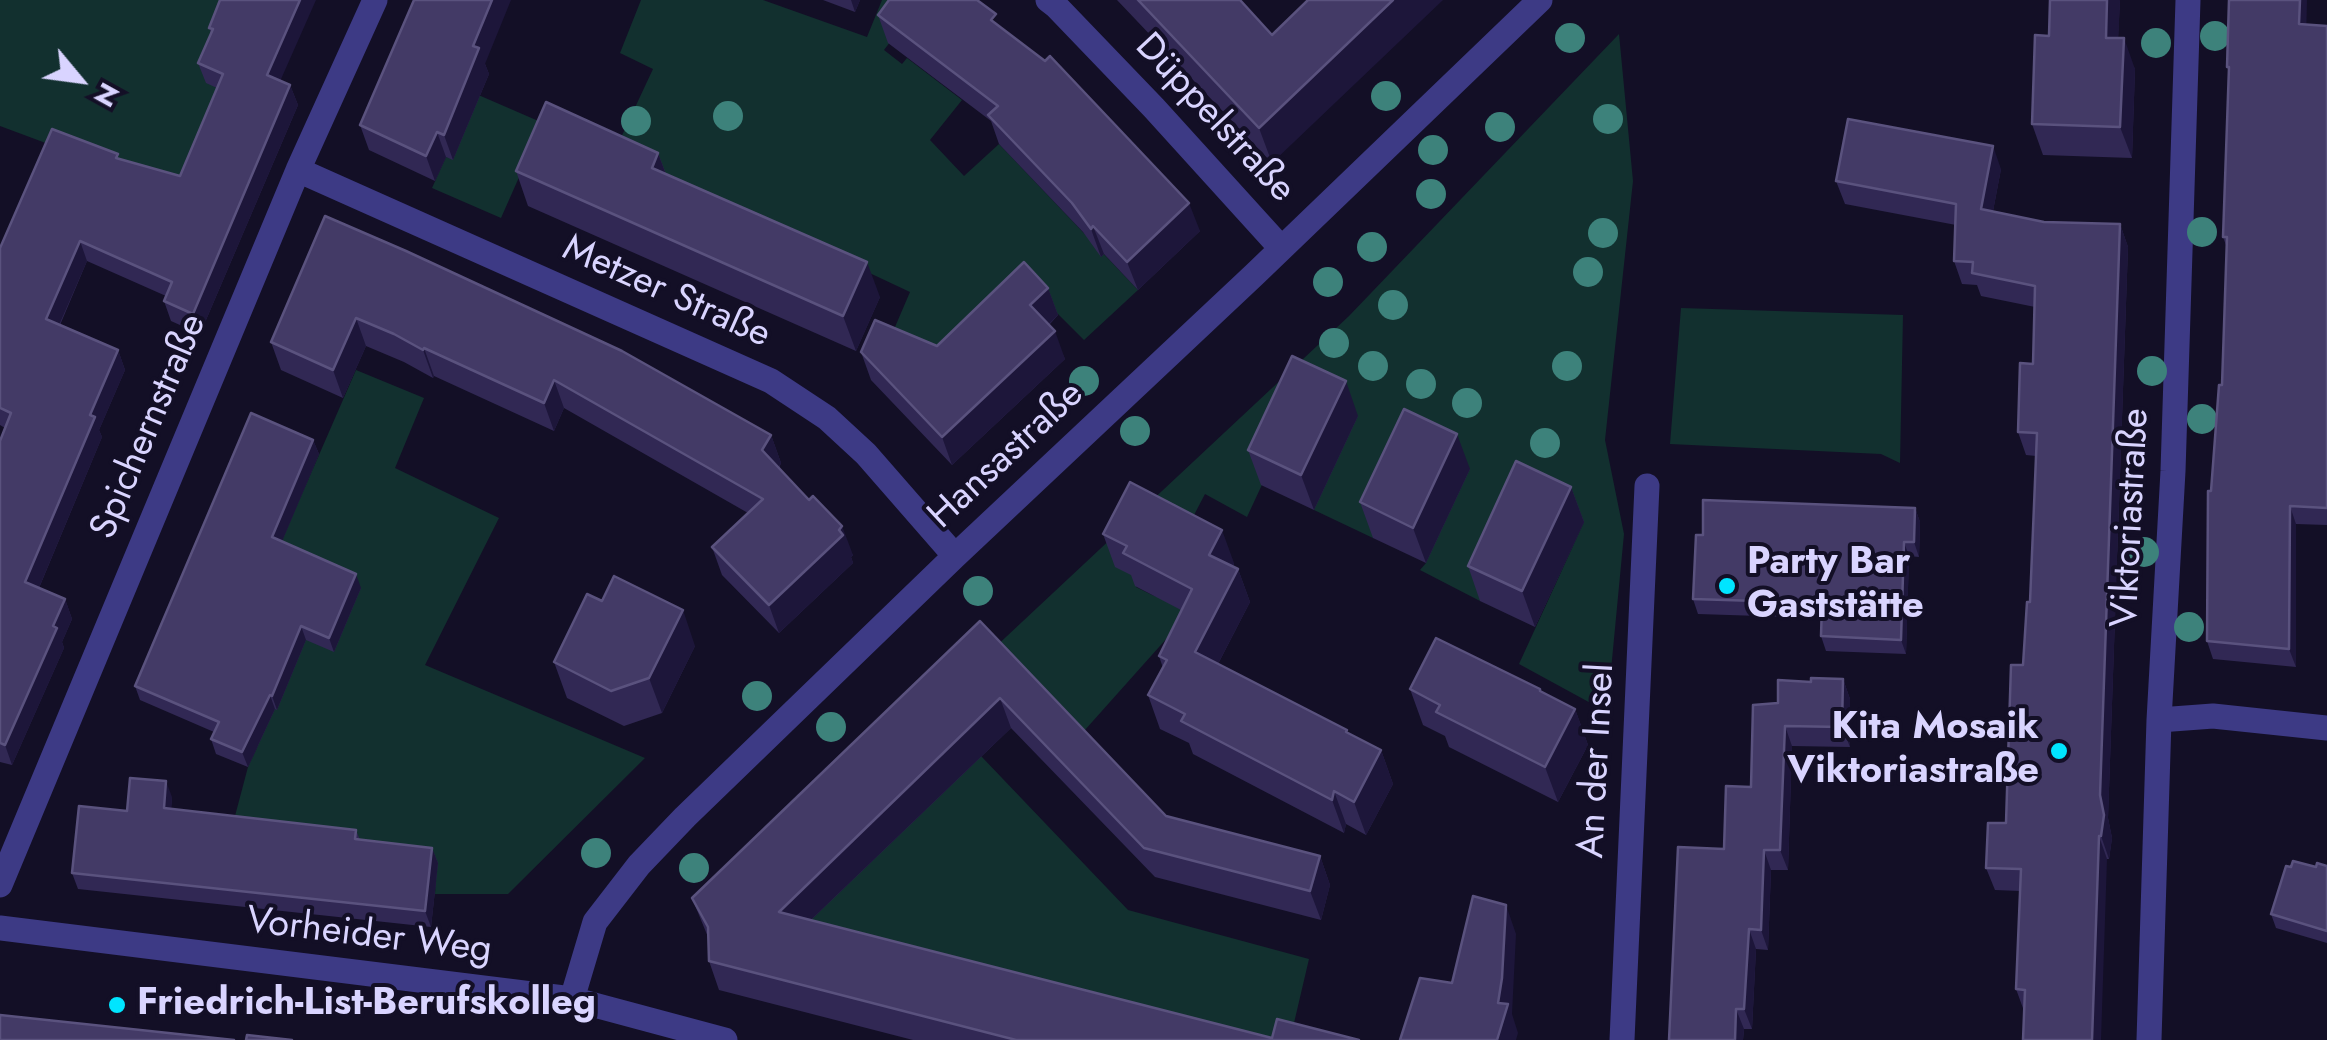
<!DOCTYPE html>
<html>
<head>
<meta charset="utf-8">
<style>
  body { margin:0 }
  #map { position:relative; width:2327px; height:1040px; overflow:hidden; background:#130f26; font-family:Jost,sans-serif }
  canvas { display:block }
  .north { position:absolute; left:30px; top:30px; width:100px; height:100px; -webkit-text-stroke:8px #130f26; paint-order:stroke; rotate:119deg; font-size:28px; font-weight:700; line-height:40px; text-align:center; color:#d9d4ff }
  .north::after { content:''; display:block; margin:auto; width:35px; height:45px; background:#d9d4ff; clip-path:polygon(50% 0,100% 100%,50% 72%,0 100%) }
</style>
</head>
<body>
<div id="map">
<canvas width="2327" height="1040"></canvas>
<div class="north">N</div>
</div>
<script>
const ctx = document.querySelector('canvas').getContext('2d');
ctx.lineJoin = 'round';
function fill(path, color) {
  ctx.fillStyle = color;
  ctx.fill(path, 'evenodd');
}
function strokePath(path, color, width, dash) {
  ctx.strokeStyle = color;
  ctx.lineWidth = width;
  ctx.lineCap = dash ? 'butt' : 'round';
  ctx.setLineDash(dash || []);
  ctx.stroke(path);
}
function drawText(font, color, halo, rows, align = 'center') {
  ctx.font = font + ' Jost,sans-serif';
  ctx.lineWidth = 8;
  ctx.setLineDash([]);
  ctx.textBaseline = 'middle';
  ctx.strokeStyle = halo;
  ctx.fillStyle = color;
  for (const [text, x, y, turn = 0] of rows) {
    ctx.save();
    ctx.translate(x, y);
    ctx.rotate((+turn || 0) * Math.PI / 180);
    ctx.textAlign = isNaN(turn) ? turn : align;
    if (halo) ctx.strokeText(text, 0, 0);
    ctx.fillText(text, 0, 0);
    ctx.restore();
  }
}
fill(new Path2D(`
  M0,0H242L230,94L188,196L0,126Z
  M641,0H763L867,37L882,0H922L884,50L902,64L907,58L962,100L930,140L964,176L999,144L1138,290L1084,340L1034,290L930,391L886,348L910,292L795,238L610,161L653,69L620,53Z
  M1619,34L1633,181L1605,440L1624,534L1607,712L1519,664L1584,522L1529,496L1480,601L1420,570L1426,563L1417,444L1373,538L1314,510L1305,392L1247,517L1205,494L1183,536L1139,579L1136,587L1152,595L1207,615L1176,628L1076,740L991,651L1349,316Z
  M460,87L543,123L501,218L432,188L446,157L453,159L462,137Z
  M1681,308L1903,315L1900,463L1881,454L1670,444Z
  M356,370L424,398L395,468L499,518L425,665L645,758L508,894H435L437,863L231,831L248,767L257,748L278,549Z
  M981,756L1128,910L1309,959L1290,1040H1186L789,929Z`), '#12302f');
strokePath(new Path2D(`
  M1048,0L1057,7L1154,108L1281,248
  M298,170L771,381L827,418L866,454L955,556
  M2159,720L2213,716L2327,728
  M0,885L298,170L375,0
  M0,928L572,999L725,1040
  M572,999L595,922L639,865L685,817L955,556L1254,275L1540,0
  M1622,1040L1647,486
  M2149,1040L2159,720L2173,471L2188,0`), '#3d3a85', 25);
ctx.fillStyle = '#3d827b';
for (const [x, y] of [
  [2215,36],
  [1570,38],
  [2156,43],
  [1386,96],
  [728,116],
  [1608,119],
  [636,121],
  [1500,127],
  [1433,150],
  [1431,194],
  [2202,232],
  [1603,233],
  [1372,247],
  [1588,272],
  [1328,282],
  [1393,305],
  [1334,343],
  [1373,366],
  [1567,366],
  [2152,371],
  [1084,381],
  [1421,384],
  [1467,403],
  [2202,419],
  [1135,431],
  [1545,443],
  [2144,552],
  [978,591],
  [2189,627],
  [757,696],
  [831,727],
  [596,853],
  [694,868]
]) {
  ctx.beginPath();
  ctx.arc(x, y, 15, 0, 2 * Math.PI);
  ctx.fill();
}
fill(new Path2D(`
  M220,0L280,81L290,85L298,105L200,334L171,321L164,301L166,296L87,261L60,325L118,350L125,370L99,430L102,437L39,588L65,599L72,619L62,642L64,648L12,765L0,762V441L5,428L0,425V248L120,159L180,176L217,88L206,83L198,63L211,33L209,28Z
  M823,0H860L855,12Z
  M1117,0H1240L1272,163Z
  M2050,0H2120L2118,38L2135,69L2132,158L2043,155L2032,124L2049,36Z
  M878,15L1000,27L1200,231L1138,290L1104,254L1101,257L1083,232L999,144L991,121L888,43Z
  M2306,24L2327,26V525L2296,524V667L2213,659L2207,641L2211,491L2222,385L2227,248L2223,237L2229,72L2227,67Z
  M485,64L489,74L453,160L446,157L435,181L369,150L360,125Z
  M658,153L666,174L880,297L856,351L528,206L516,171Z
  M2001,169L1993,211L2044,222L2120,224L2128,247L2108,818L2112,838L2109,859H2107L2024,1011L2016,989L2020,891L1995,890L1986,868L2006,823L2030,602L2036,456L2026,455L2018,432L2033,364L2035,307L1981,296L1977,285L1962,284L1954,261L1956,225L1845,204L1836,181Z
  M325,216L771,435L781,463L779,468L853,555L851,557L853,563L779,633L722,575L712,547L748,513L564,408L554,431L434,376L433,378L404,362L366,346L343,398L281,370L271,342Z
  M1048,288L1058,315L1049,325L1065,359L952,465L871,380L861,352L937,346Z
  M1358,416L1314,510L1261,485L1248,450Z
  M313,440L319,454L282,541L361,588L334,652L306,640L277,710L275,709L248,767L216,754L211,739L214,732L140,700L135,686Z
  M1470,469L1426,563L1373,538L1360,502Z
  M1571,487L1584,522L1535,627L1480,601L1468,566Z
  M1915,508L1920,522L1919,557L1909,556L1906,654L1826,651L1821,636V618L1698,614L1693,599L1703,535Z
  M1103,534L1234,563L1233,566L1238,569L1250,602L1218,664L1347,730L1348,734L1381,750L1393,784L1366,835L1346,824L1344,833L1193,754L1189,743L1160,729L1148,695L1163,668L1159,656L1181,610L1135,586L1131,575L1115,567Z
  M980,621L1166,816L1320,856L1330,885L1321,920L1155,877L1011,728L811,920L1272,1038L1359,1040H913L719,990L709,961L708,937L692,898Z
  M695,646L662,713L624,726L567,698L554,662Z
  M1843,679L1850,699V747L1792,746L1788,870H1771L1768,950L1756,949L1752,1029H1744L1743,1040H1669L1724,849L1751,787L1778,703L1811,682Z
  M1410,689L1541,692L1575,709L1588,745L1558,802L1449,747L1445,736L1423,725Z
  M172,797L171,809L356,830L360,840L432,848L438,863L431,927L78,889L72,873L127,811Z
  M2327,866V943L2276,928L2271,914L2316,867Z`), '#312854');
fill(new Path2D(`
  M300,0H316L274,95L267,75Z
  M492,0H511L485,64L489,74L453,160L444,135L473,46Z
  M851,0H860L855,12Z
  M1393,0H1443L1272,163L1259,128Z
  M2107,0H2120L2117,68L2106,38Z
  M2300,0H2307L2306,42L2299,24Z
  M2124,38L2135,69L2132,158L2120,127Z
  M290,85L298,105L200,334L193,314Z
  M437,132L446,157L435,181L426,156Z
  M1993,146L2001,169L1989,232L1981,209Z
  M658,153L671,188L652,168Z
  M1189,203L1200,231L1138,290L1127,262Z
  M2120,224L2128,247L2108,818L2112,838L2109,859L2101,836L2100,795Z
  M1093,226L1104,254L1101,257L1091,229Z
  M80,241L87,261L53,339L46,319Z
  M867,262L880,297L856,351L843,316Z
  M1048,288L1058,315L1040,333L1030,305Z
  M356,318L366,346L343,398L333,370Z
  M1055,331L1065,359L952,465L942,437Z
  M424,348L434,376L433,378L423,350Z
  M118,350L125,370L99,430L102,437L33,602L25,582L90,415Z
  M554,380L564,408L554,431L544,403Z
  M1346,381L1358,416L1314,510L1301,475Z
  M1457,434L1470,469L1426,563L1413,528Z
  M771,435L781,463L772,479L762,450Z
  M313,440L319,454L278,551L272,537Z
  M1571,487L1584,522L1535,627L1522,591Z
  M2290,506L2296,524V667L2289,649Z
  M1915,508L1920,522L1919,557L1914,542Z
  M842,526L853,555L851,557L853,563L779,633L769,605Z
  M1222,530L1234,563L1221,588L1209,555Z
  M1904,542L1909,556L1906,654L1901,640Z
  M1238,569L1250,602L1207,685L1195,652Z
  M356,574L361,588L334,652L329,638Z
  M65,599L72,619L62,642L64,648L12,765L5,745Z
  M683,610L695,646L662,713L649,678Z
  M301,626L306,640L277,710L272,696Z
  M1843,679L1850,699V747L1842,727Z
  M270,695L275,709L248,767L242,752Z
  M1000,698L1011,728L789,941L779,912Z
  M1575,709L1588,745L1558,802L1545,767Z
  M1785,726L1792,746L1788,870L1780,850Z
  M1381,750L1393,784L1366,835L1354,802Z
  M166,781L172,797L170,824L164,808Z
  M1334,791L1346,824L1344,833L1332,800Z
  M2099,836L2107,859L2101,1040H2092Z
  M432,848L438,863L431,927L425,911Z
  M1764,850L1771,870L1768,950L1761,930Z
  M1320,856L1330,885L1321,920L1310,891Z
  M1506,905L1516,934L1512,1014L1518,1033L1516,1040H1497L1498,1003Z
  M1749,929L1756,949L1752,1029L1744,1009Z
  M1736,1009L1744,1029L1743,1040H1735Z`), '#1d163a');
const building = new Path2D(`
  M220,0H300L267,75L290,85L193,314L164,301L172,282L80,241L46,319L118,350L90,415L95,417L25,582L65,599L53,626L57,628L5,745L0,743V441L11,413L0,408V248L52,129L118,154L116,158L180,176L223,74L198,63L213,29L209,28Z
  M414,0H492L473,46L479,48L444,135L437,132L426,156L360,125Z
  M889,0H977L996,14L991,20L1045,61L1050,56L1189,203L1127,262L1093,226L1091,229L1072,203L988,115L998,106L878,15Z
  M1138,0H1240L1272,35L1308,0H1393L1259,128Z
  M2050,0H2107L2106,38H2124L2120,127L2032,124L2035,35L2049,36Z
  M2229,0H2300L2299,24L2327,26V508L2290,506L2289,649L2207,641L2208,491H2211L2219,385H2222L2227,237H2223L2229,67H2227Z
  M546,102L658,153L652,168L867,262L843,316L516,171Z
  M1848,119L1993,146L1981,209L2044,222L2120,224L2100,795L2104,815L2101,836H2099L2092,1040H2023L2025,990L2016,989L2021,869L1986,868L1988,823H2006L2011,665H2023L2027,602H2030L2037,433L2018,432L2020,363L2033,364L2035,286L1972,273L1973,262L1954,261L1956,204L1836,181Z
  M325,216L406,251L622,351L771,435L762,450L809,500L813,496L842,526L839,530L843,535L769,605L712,547L763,499L554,380L544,403L424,348L423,350L394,334L356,318L333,370L271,342Z
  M1024,262L1048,288L1030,305L1055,331L942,437L861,352L875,320L937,346Z
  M1292,356L1346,381L1301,475L1248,450Z
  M1404,409L1457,434L1413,528L1360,502Z
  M251,413L313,440L272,537L356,574L329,638L301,626L272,696L270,695L242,752L211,739L219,722L135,686Z
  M1516,461L1571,487L1522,591L1468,566Z
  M1130,482L1222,530L1209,555L1238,569L1195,652L1347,730L1346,732L1381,750L1354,802L1334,791L1332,800L1181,721L1185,714L1148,695L1167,660L1159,656L1192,589L1123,553L1127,546L1103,534Z
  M1703,500L1915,508L1914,542H1904L1901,640L1821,636L1822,603L1693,599L1696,535H1703Z
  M614,576L683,610L649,678L611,691L554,662L587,594L602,601Z
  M980,621L1166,816L1320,856L1310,891L1144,848L1000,698L779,912L1272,1038L1277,1019L1359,1040H1016L709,961L708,927L692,898Z
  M1436,638L1540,689V691L1575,709L1545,767L1436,712L1440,705L1410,689Z
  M1811,678L1843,679L1842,727L1785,726L1780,850H1764L1761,930L1749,929L1744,1009H1736L1735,1040H1669L1678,847L1724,849L1726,786L1751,787L1753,705L1778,703V680L1811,682Z
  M130,778L166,781L164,808L356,830L355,839L432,848L425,911L72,873L79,806L127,811Z
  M2293,861L2316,867L2317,863L2327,866V931L2271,914L2286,866L2291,867Z
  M1473,896L1506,905L1502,978L1498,1003L1508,1004L1497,1040H1400L1420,978L1452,983Z
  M0,1015L234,1040H0Z
  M247,1035L292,1040H246Z`);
fill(building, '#433a66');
strokePath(building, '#5a527e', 2.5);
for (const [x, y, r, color] of [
  [1727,586,10,"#00e5ff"],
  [2059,751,10,"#00e5ff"],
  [117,1005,10,"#00e5ff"]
]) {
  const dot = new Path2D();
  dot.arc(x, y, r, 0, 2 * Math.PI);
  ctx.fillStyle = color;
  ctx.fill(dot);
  strokePath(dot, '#130f26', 4);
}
drawText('38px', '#d9d4ff', '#130f26', [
  ["Düppelstraße",1214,119,47],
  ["Metzer Straße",666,293,24],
  ["Spichernstraße",150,427,-67],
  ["Hansastraße",1007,456,-43],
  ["Viktoriastraße",2132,518,-87],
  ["An der Insel",1598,761,-87],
  ["Vorheider Weg",369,937,7]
]);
drawText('bold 38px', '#d9d4ff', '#130f26', [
  ["Party Bar",1747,564],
  ["Gaststätte",1747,608],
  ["Kita Mosaik",2039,729,"right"],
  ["Viktoriastraße",2039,773,"right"],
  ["Friedrich-List-Berufskolleg",137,1005]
], 'left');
</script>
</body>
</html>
